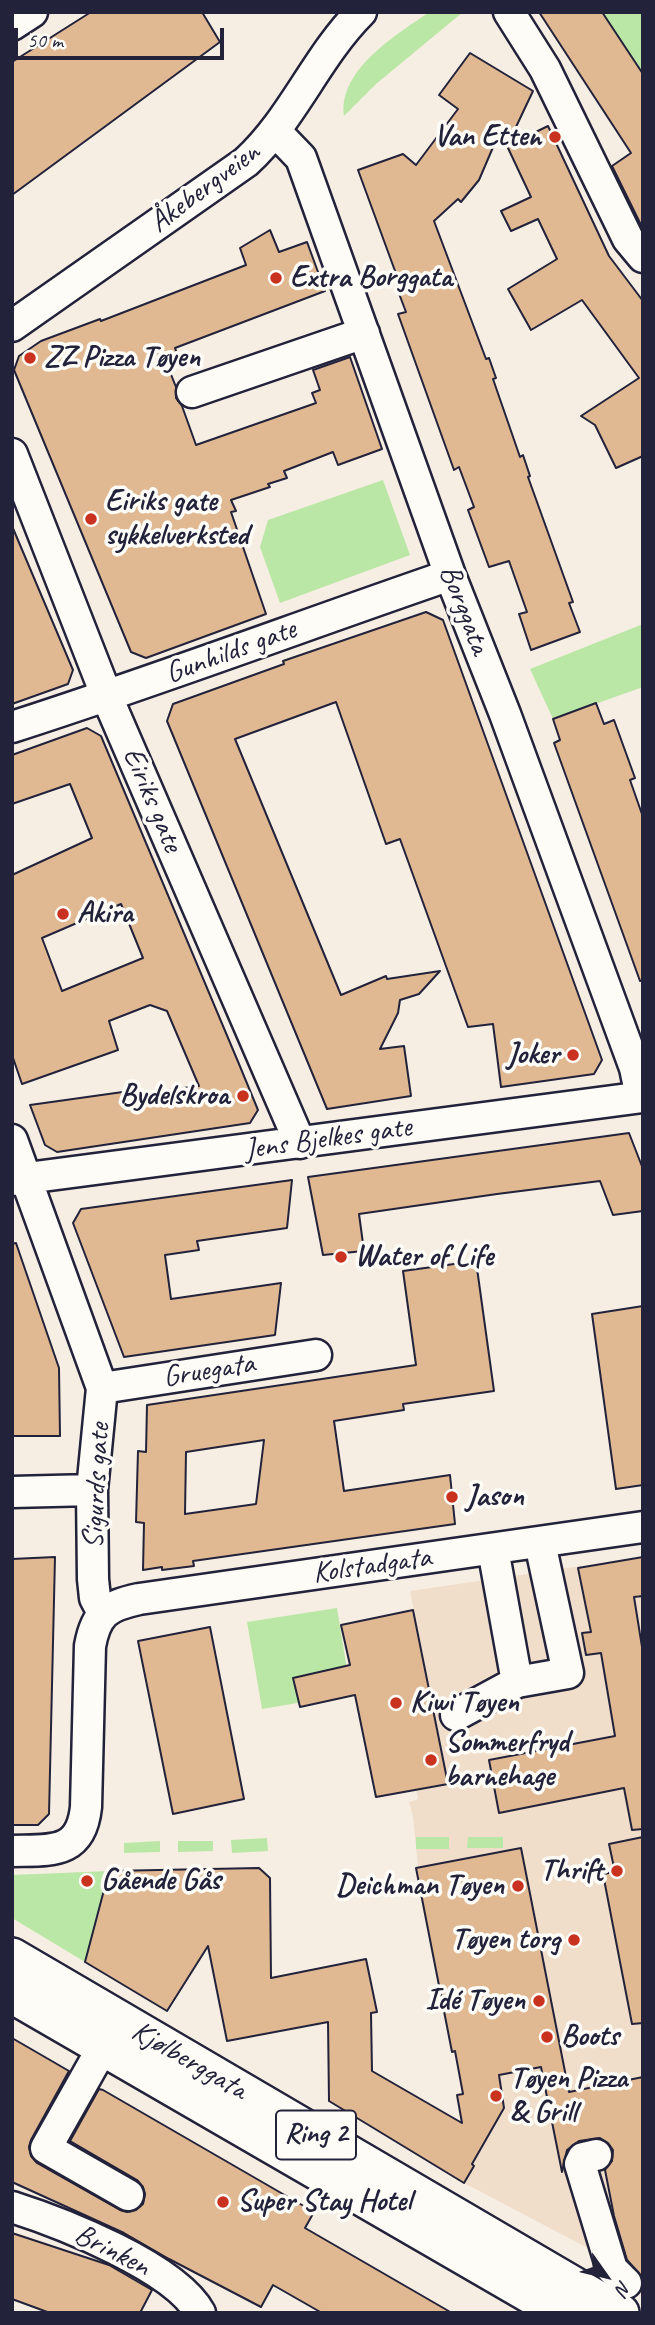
<!DOCTYPE html>
<html>
<head>
<meta charset="utf-8">
<style>
  body { margin:0 }
  #map { position:relative; width:655px; height:2325px; overflow:hidden; background:#f7eee3; font-family:Caveat,sans-serif }
  canvas { display:block }
  .frame { position:absolute; inset:0; border:14px solid #22223b; pointer-events:none }
  .north { position:absolute; left:571px; top:2241px; width:70px; height:70px; -webkit-text-stroke:5px #fdfcf7; paint-order:stroke; rotate:124deg; font-size:19px; font-weight:700; line-height:28px; text-align:center; color:#22223b }
  .north::after { content:''; display:block; margin:auto; width:24px; height:32px; background:#22223b; clip-path:polygon(50% 0,100% 100%,50% 72%,0 100%) }
  .scale { position:absolute; left:14px; top:28px; width:210px; height:32px; box-sizing:border-box; border:4px solid #22223b; border-top:0; padding-left:9px; font-size:21px; line-height:24px; white-space:nowrap; color:#22223b; -webkit-text-stroke:5px #fdfcf7; paint-order:stroke }
</style>
</head>
<body>
<div id="map">
<canvas width="655" height="2325"></canvas>
<div class="frame"></div>
<div class="north">N</div>
<div class="scale">50 m</div>
</div>
<script>
const ctx = document.querySelector('canvas').getContext('2d');
ctx.lineJoin = 'round';
function fill(path, color) {
  ctx.fillStyle = color;
  ctx.fill(path, 'evenodd');
}
function strokePath(path, color, width, dash) {
  ctx.strokeStyle = color;
  ctx.lineWidth = width;
  ctx.lineCap = dash ? 'butt' : 'round';
  ctx.setLineDash(dash || []);
  ctx.stroke(path);
}
function drawText(font, color, halo, rows, align = 'center') {
  ctx.font = font + ' Caveat,sans-serif';
  ctx.lineWidth = 7;
  ctx.setLineDash([]);
  ctx.textBaseline = 'middle';
  ctx.strokeStyle = halo;
  ctx.fillStyle = color;
  for (const [text, x, y, turn = 0] of rows) {
    ctx.save();
    ctx.translate(x, y);
    ctx.rotate((+turn || 0) * Math.PI / 180);
    ctx.textAlign = isNaN(turn) ? turn : align;
    if (halo) ctx.strokeText(text, 0, 0);
    ctx.fillText(text, 0, 0);
    ctx.restore();
  }
}
fill(new Path2D(`
  M643,1557V2277L464,2183L474,2166L472,2164L463,2094L455,2052H452L417,1879L419,1878L413,1816L409,1802L418,1799L416,1789L448,1783L410,1591Z`), '#f0deca');
fill(new Path2D(`
  M429,12H463L376,84L344,116C338,69 397,35 429,12Z
  M601,12H643V76Z
  M383,480L410,555L280,603L260,547L268,520Z
  M643,624V687L553,719L530,669Z
  M337,1608L351,1694L262,1709L247,1622Z
  M416,1837H449V1849H416Z
  M468,1837H503V1848H467Z
  M267,1838L268,1851L232,1853L231,1840Z
  M160,1841V1852L124,1853V1843Z
  M178,1841H213V1851L178,1852Z
  M109,1871L85,1962L12,1918V1875Z`), '#bae7a5');
const building = new Path2D(`
  M91,12H202L220,42L12,195V62Z
  M539,12H602L643,74V229L612,166L631,153Z
  M470,53L533,91L507,146L548,126L609,256L643,301V456L616,468L595,425L581,416L639,378L582,300L531,330L508,289L557,259L538,219L511,231L501,211L531,197L500,131L479,180L461,202L458,199L434,221L486,359L489,358L496,378L493,379L520,457L523,455L530,476L528,477L573,602L569,603L580,632L531,650L519,614L527,612L509,561L489,567L468,510L474,507L459,467L454,470L398,314L406,312L398,291L402,290L358,170L403,154L416,165L458,109L439,95Z
  M270,230L279,252L307,242L325,291L175,348L180,362L168,367L176,387V398L182,406L196,445L316,403L312,393L320,390L313,370L350,357L382,449L338,465L333,452L284,471L287,478L268,484L270,487L231,500L236,511L231,512L266,614L146,658L131,652L14,370L19,356L41,341L100,319L101,321L246,265L240,248Z
  M12,526L73,670L68,684L12,704Z
  M426,612L443,620L602,1060L594,1074L501,1087L493,1024L468,1027L400,839L386,844L336,702L235,739L341,995L386,976L387,979L440,971L419,994L400,1000L398,1013L380,1049L404,1046L411,1096L327,1109L167,721L173,704L284,664L283,661Z
  M596,703L604,724L614,720L635,778L630,780L643,817V980L640,981L554,743L560,740L553,719Z
  M87,728L101,736L239,1064L258,1110L250,1123L57,1152L45,1145L30,1105L137,1090L138,1094L199,1086L167,1011L150,1005L109,1021L118,1050L22,1084L12,1055V875L92,838L70,784L12,804V755ZM121,904L143,958L62,991L42,938Z
  M629,1133L643,1169V1211L613,1215L600,1181L497,1194L359,1214L364,1251L323,1255L308,1177Z
  M292,1180L287,1228L197,1241L199,1250L165,1255L171,1299L281,1283L275,1335L124,1357L73,1223L81,1209Z
  M16,1243L59,1368L60,1436H12V1244Z
  M476,1261L494,1391L403,1404L404,1410L334,1421L344,1491L450,1475L455,1524L193,1561L194,1566L162,1570V1567L143,1570L144,1523L136,1522L138,1451L146,1452L147,1405L416,1365L403,1271ZM264,1440L256,1504L185,1514L186,1452Z
  M643,1306V1485L616,1489L592,1314Z
  M55,1557L49,1814L38,1825H12V1559Z
  M643,1557V1596L634,1597L643,1653V1829L632,1830L624,1788L499,1813L489,1760L615,1736L601,1653L586,1655L582,1633L591,1632L578,1568Z
  M413,1610L448,1784L376,1797L355,1695L300,1707L293,1678L350,1665L341,1625Z
  M210,1627L244,1799L173,1814L138,1641Z
  M643,1837V2023L632,2024L603,1874L615,1872L609,1844Z
  M521,1848L569,2092L643,2077V2278L627,2260L614,2216L605,2170L612,2161L613,2150L608,2143L600,2138L579,2141L567,2150L562,2172L541,2067L499,2075L504,2108L472,2164L474,2166L464,2183L329,2101L328,2022L227,2041L208,1946L167,2011L85,1962L109,1871L259,1868L270,1878L271,1978L366,1959L377,2012L371,2013L372,2071L462,2123L457,2095L463,2094L455,2051L452,2052L416,1868Z
  M12,2038L69,2071L31,2140L29,2147L31,2156L37,2163L120,2210L127,2212L136,2210L143,2204L145,2194L143,2187L137,2180L70,2141L99,2089L103,2090L314,2212L305,2228L452,2313H322L273,2285L261,2307L169,2259L124,2233L12,2182Z
  M12,2233L109,2265L152,2290L140,2313H50L12,2299Z`);
fill(building, '#e0b891');
strokePath(building, '#22223b', 2);
const minor = new Path2D(`
  M509,12L545,69L628,239L643,257
  M12,25L32,12
  M275,131L301,158L450,575L505,714L635,1068L641,1097
  M12,326L246,162C293,119 316,57 361,12
  M192,392L364,333
  M12,454L107,697L300,1143
  M12,727C159,680 304,625 450,575
  M12,1140L102,1388L92,1490L93,1579L95,1598L103,1613
  M12,1180L643,1097
  M102,1388L316,1355
  M12,1492L92,1490
  M493,1549L517,1682L568,1673L540,1543
  M456,1715L517,1682
  M12,1851C51,1850 81,1855 86,1807L90,1646C96,1613 107,1606 139,1599L643,1527
  M103,2047L46,2148L128,2195
  M596,2155L583,2158L580,2164L612,2269L626,2283
  M12,2207C62,2223 175,2267 200,2313`);
const major = new Path2D(`
  M12,1957L620,2313
  M12,1994L563,2313`);
strokePath(minor, '#22223b', 35);
strokePath(major, '#22223b', 42);
strokePath(minor, '#fdfcf7', 30);
strokePath(major, '#fdfcf7', 37);
for (const [x, y, r, color] of [
  [555,137,7,"#c8321e"],
  [276,278,7,"#c8321e"],
  [30,358,7,"#c8321e"],
  [91,519,7,"#c8321e"],
  [63,914,7,"#c8321e"],
  [573,1055,7,"#c8321e"],
  [243,1096,7,"#c8321e"],
  [341,1257,7,"#c8321e"],
  [452,1497,7,"#c8321e"],
  [396,1703,7,"#c8321e"],
  [431,1760,7,"#c8321e"],
  [617,1871,7,"#c8321e"],
  [87,1881,7,"#c8321e"],
  [518,1886,7,"#c8321e"],
  [574,1940,7,"#c8321e"],
  [539,2001,7,"#c8321e"],
  [547,2037,7,"#c8321e"],
  [496,2096,7,"#c8321e"],
  [223,2202,7,"#c8321e"]
]) {
  const dot = new Path2D();
  dot.arc(x, y, r, 0, 2 * Math.PI);
  ctx.fillStyle = color;
  ctx.fill(dot);
  strokePath(dot, '#fdfcf7', 2.5);
}
for (const [x, y, w] of [
  [316,2135,80]
]) {
  const box = new Path2D();
  box.roundRect(x - w / 2, y - 24.5, w, 49, 5);
  ctx.fillStyle = '#fdfcf7';
  ctx.fill(box);
  strokePath(box, '#22223b', 2);
}
drawText('bold 28px', '#22223b', null, [
  ["Ring 2",316,2135]
]);
drawText('bold 30px', '#22223b', '#fdfcf7', [
  ["Van Etten",541,137,"right"],
  ["Extra Borggata",290,278],
  ["ZZ Pizza Tøyen",44,358],
  ["Eiriks gate",105,502],
  ["sykkelverksted",105,536],
  ["Akira",77,914],
  ["Joker",559,1055,"right"],
  ["Bydelskroa",229,1096,"right"],
  ["Water of Life",355,1257],
  ["Jason",466,1497],
  ["Kiwi Tøyen",410,1703],
  ["Sommerfryd",445,1743],
  ["barnehage",445,1777],
  ["Thrift",603,1871,"right"],
  ["Gående Gås",101,1881],
  ["Deichman Tøyen",504,1886,"right"],
  ["Tøyen torg",560,1940,"right"],
  ["Idé Tøyen",525,2001,"right"],
  ["Boots",561,2037],
  ["Tøyen Pizza",510,2079],
  ["& Grill",510,2113],
  ["Super Stay Hotel",237,2202]
], 'left');
drawText('30px', '#22223b', '#fdfcf7', [
  ["Åkebergveien",205,188,-37],
  ["Borggata",464,610,69],
  ["Gunhilds gate",231,652,-20],
  ["Eiriks gate",152,800,67],
  ["Jens Bjelkes gate",328,1139,-8],
  ["Gruegata",209,1371,-9],
  ["Sigurds gate",97,1486,-87],
  ["Kolstadgata",372,1566,-8],
  ["Kjølberggata",189,2061,30],
  ["Brinken",112,2251,27]
]);
</script>
</body>
</html>
